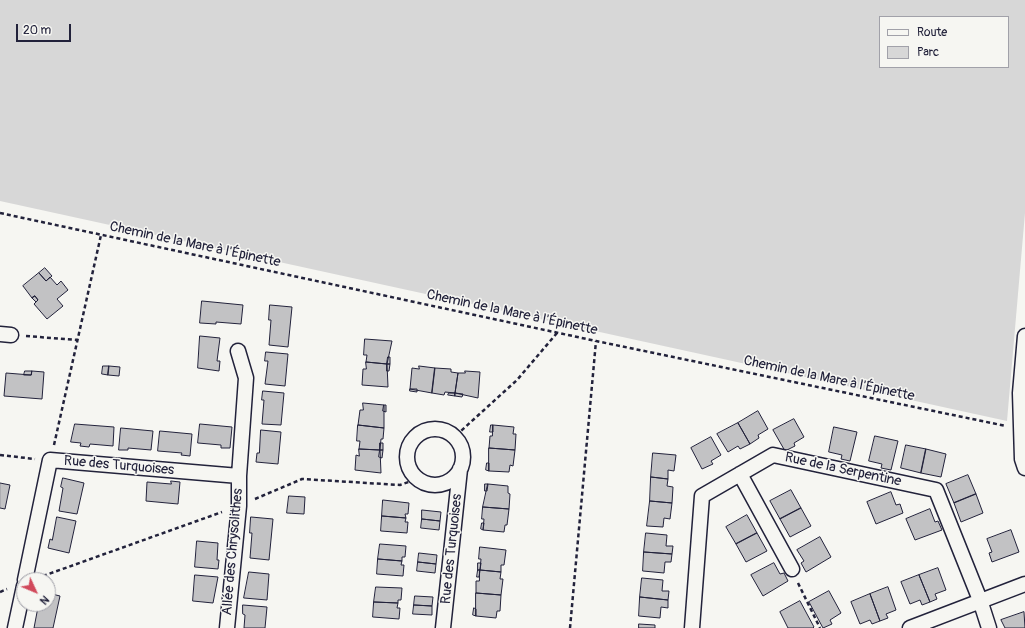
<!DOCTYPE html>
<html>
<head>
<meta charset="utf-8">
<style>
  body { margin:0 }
  #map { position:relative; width:1025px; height:628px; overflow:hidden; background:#f6f6f2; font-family:Pangolin,sans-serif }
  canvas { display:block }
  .legend { position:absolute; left:879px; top:16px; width:130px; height:52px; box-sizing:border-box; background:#f6f6f2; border:1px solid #a1a1a9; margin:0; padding:5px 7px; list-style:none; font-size:12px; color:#22223b }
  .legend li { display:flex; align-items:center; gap:8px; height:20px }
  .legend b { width:20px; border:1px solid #a1a1a9 }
  .north { position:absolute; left:16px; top:572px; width:40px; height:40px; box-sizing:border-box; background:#f6f6f2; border:1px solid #a1a1a9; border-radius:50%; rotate:134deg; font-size:11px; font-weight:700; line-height:16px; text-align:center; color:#22223b }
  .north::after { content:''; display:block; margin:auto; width:14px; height:18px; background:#d1495b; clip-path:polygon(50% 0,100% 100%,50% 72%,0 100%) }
  .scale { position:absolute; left:16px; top:24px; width:55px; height:18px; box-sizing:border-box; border:2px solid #22223b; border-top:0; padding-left:5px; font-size:12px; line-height:14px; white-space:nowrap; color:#22223b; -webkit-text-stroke:3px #f6f6f2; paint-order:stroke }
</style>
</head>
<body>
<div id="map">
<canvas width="1025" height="628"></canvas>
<ul class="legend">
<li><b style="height:5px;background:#f6f6f2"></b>Route</li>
<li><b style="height:11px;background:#d7d7d7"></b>Parc</li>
</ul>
<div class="north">N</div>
<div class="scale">20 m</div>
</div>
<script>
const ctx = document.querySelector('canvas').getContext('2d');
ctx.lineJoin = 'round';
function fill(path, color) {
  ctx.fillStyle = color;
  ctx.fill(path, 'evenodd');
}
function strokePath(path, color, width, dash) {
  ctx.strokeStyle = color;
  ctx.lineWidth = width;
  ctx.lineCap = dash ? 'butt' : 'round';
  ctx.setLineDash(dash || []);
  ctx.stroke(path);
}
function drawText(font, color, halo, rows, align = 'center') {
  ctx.font = font + ' Pangolin,sans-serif';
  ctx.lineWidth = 3;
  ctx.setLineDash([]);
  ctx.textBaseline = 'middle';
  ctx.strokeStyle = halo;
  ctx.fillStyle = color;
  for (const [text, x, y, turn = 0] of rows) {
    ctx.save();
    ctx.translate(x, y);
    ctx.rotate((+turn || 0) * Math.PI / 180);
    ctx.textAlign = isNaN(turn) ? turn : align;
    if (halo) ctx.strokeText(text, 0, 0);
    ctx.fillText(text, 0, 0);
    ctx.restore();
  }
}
fill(new Path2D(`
  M0,0H1025V213L1007,421L0,201ZM880,17H1008V67H880Z`), '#d7d7d7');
const building = new Path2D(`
  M45,268L52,276L46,281L39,273Z
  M39,273L46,281L50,277L57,285L61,281L68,290L57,299L63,306L47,319L34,304L38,300L35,296L32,298L23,286Z
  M35,296L38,300L36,302L32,298Z
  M202,301L243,305L241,324L216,322V324L200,323Z
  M270,305L292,307L288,347L269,345L271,320H269Z
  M200,336L220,338L217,361H220L219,371L198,368Z
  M365,339L392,341L387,364L366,362L367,355H364Z
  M266,352L288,354L285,386L265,384L268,361H265Z
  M388,357H390V364H387Z
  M366,362L387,364L388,387L362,385L363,369H366Z
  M387,364H390L389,371H387Z
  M103,366H109L108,375L102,374Z
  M109,366L120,367L119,376L108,375Z
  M419,366L435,368L432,393L410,389L412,368L419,369Z
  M435,368L451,369V372L458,373L455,393L445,392L444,395L432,393Z
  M25,371H32L31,375H24Z
  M32,371L44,372L42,399L4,396L6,373L31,375Z
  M465,371L480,372L478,398L455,393L458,373H465Z
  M410,389H417V392L410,391Z
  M263,391L284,393L281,425L262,424L264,400H262Z
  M449,393H455V396L448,395Z
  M455,393L463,394L462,397L455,396Z
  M363,403L384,405V428L358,425L360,410H363Z
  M384,405H386V412L383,411Z
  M758,411L768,429L758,435L759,438L750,444L738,423Z
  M794,419L804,437L794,443L795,446L785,451L773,430Z
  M738,423L750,444L740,449L738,446L728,452L717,434Z
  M75,424L114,427L113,446L90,444L89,447L80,446L81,443L71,442Z
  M200,424L232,427L230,448H221V445L198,443Z
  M358,425L384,428L383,439H381L380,450L359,449L360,441H357Z
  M491,425H493V432H490Z
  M493,425L514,427L513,434H516L515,450L489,448L490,436H492Z
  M834,427L857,432L850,461L841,459L842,455L829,452Z
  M121,428L153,431L151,450L128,448V450H119Z
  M261,430L281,432L278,464L256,462L257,453H259Z
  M160,431L192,434L190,456L181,455L182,453L158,451Z
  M875,436L898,441L891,470L881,468L882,464L869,461Z
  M711,437L721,455L711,461L713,464L702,469L691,448Z
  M380,443H383V450H380Z
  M906,445L926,449L921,473L901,468Z
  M489,448L515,450L513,466L510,465L509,472L489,471Z
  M359,449L380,450L381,473L355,470L356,455L359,456Z
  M926,449L946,454L941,477L921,473Z
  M380,450H383L382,458L379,457Z
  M653,453L676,455L674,471L668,470V479L651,477Z
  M487,463H489V471L486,470Z
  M968,475L976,494L954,503L946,484Z
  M651,477L668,479L667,486L673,487L672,503L650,501Z
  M63,478L84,483L77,514L59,511L63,488L61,487Z
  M171,481L180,482L178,504L146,501L147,482L171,484Z
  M0,483L10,485L5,509L0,508Z
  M485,484H488L487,491H485Z
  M488,484L508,486V493L510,494L509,509L483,507Z
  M791,490L801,508L780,519L770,501Z
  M891,492L896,505L900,504L903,513L876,524L867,502Z
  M976,494L983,513L961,522L954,503Z
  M289,496L305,497L304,514L287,513Z
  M383,500L409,503L408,514H405L406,518L382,516Z
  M650,501L672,503L670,519L664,518L663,527L647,526Z
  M483,507L509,509L507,525H505L504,532L483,530L484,519H482Z
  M801,508L811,526L790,537L780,519Z
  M930,509L935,522L938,521L942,530L915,540L906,519Z
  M422,510L441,512L440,521L422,519Z
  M747,515L757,533L736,544L726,527Z
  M382,516L406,518L405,522H408L407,533L381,531Z
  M57,517L76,521L69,553L48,548L50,539L52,540Z
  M251,517L273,519L269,560L250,558L252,533H250Z
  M422,519L440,521L439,530L421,528Z
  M482,523H484L483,530L481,529Z
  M1011,530L1019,552L992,562L989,553L992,552L987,539Z
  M646,533L667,535L666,546H673L672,554L644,552Z
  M757,533L767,551L746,562L736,544Z
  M820,537L831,557L806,572L801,563L804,561L797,550Z
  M197,541L218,543L217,560H219L218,569L195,567Z
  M380,544L406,546L405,557H402V561L378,559Z
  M480,547L506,550L504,565H501V572L480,570L481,559H479Z
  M644,552L672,554L671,562H665L664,573L643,571Z
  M419,553L437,555L436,564L418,562Z
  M378,559L402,561L401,565H404L403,576L377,574Z
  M418,562L436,564L435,573L417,571Z
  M478,563H481L480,570H478Z
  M774,563L780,574L784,573L788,581L763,596L751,575Z
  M938,568L946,590L935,594L937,599L930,602L919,575Z
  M478,570H480L479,577H477Z
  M480,570L501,572L500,579H503L501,595L476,593V581H479Z
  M249,572L269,574L267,600L244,598Z
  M195,575L218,577L213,603L193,601Z
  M919,575L930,602L922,605L920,600L910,604L901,582Z
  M642,578L663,580L662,591H669L668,600L640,597Z
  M376,587L402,588L401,600H398V603L374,602Z
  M888,587L896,610L886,614L888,618L880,621L870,594Z
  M829,591L841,613L830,620L832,624L823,628L809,602Z
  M48,593L60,596L53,628H34L38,607L36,606V604H48Z
  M476,593L501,595L500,611H497L496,618L476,616Z
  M870,594L880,621L872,624L870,620L860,624L851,602Z
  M415,596L433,597L432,606L414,605Z
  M640,597L668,600V608L661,607L660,618L639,616Z
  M800,601L814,627L813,628H788L780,612Z
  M374,602L398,603L397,608H400L399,619L373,617Z
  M243,605L267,607L265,628H244L245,615L243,614Z
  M414,605L432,606V615L413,614Z
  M474,608L476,609V616L473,615Z
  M1024,612L1025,628H1005L1001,620Z
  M639,624L655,625V628H639Z`);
fill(building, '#c2c2c4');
strokePath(building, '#22223b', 1);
const street = new Path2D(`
  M0,334L11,335
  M1025,336L1020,393L1022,459L1025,468
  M407 457a28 28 0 1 1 56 0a28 28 0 1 1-56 0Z
  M740,474L792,569
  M25,580L50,460L239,476
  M15,628L24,586
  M227,628L239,506V476L246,378L238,351
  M443,628L460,469
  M692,628L702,496L773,455L936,490L980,600L989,628
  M910,628L1025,584`);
strokePath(street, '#22223b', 17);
strokePath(new Path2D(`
  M0,213L596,341L1006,426
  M26,336L77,340
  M451,440L517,380L557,333
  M54,445L101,235
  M0,455L35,459
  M255,499L302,479L400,485L417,479L419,475
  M43,576L222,512
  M798,583L820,628
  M0,592L7,589
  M570,628L596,341`), '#22223b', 2.5, [4, 3]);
strokePath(street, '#f6f6f2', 14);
drawText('14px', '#22223b', '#f6f6f2', [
  ["Chemin de la Mare à l'Épinette",195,245,12],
  ["Chemin de la Mare à l'Épinette",512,313,12],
  ["Chemin de la Mare à l'Épinette",829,379,12],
  ["Rue des Turquoises",119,466,5],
  ["Rue de la Serpentine",843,470,12],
  ["Rue des Turquoises",452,549,-84],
  ["Allée des Chrysolithes",233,552,-85]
]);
</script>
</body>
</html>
